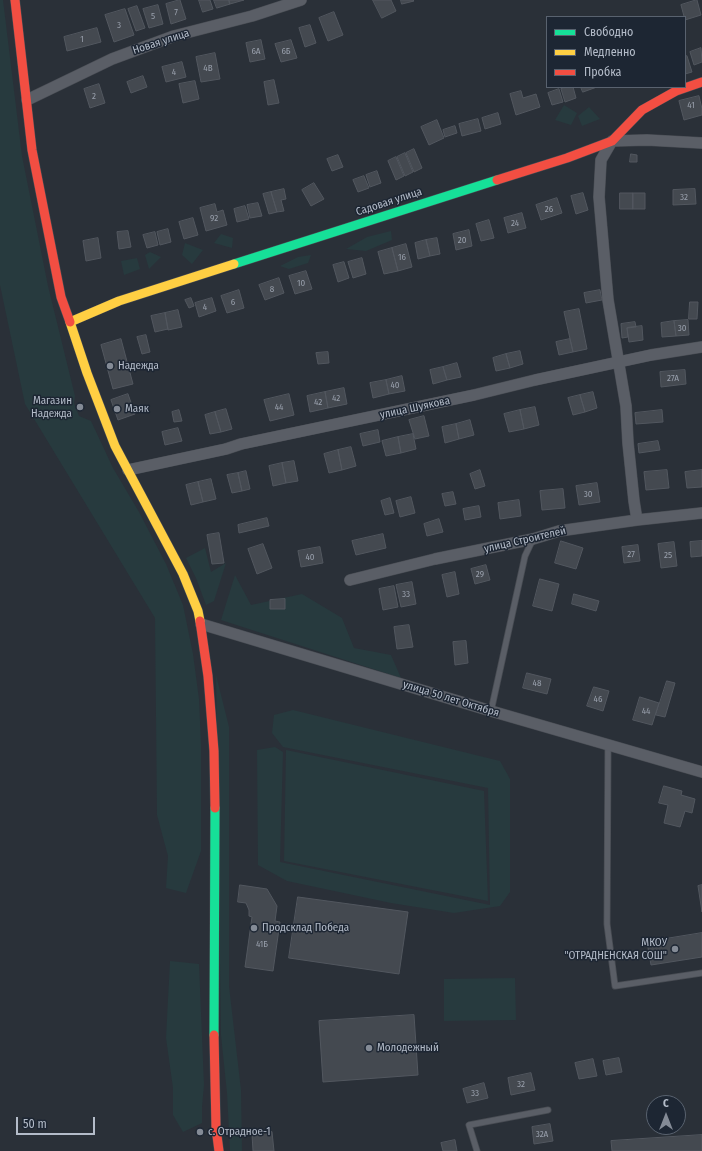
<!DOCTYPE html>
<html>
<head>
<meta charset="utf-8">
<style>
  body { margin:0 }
  #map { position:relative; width:702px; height:1151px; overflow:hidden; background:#2a3038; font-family:"Fira Sans Condensed",sans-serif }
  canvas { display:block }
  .legend { position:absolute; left:546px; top:16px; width:140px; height:72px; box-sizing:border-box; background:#1d2633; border:1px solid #59626f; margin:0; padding:5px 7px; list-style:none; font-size:12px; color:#b4bcc9 }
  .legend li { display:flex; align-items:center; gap:8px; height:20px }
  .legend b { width:20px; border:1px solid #59626f }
  .north { position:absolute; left:646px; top:1095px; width:40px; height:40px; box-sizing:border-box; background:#1d2633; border:1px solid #59626f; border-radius:50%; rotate:0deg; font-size:11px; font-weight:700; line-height:16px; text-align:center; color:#b4bcc9 }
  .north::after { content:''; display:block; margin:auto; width:14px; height:18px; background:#848b96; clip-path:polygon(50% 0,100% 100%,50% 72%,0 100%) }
  .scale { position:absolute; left:16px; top:1117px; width:79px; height:18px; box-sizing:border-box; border:2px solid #b4bcc9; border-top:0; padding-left:5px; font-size:12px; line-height:14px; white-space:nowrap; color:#b4bcc9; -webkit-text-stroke:3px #1d2633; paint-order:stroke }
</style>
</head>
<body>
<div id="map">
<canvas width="702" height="1151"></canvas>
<ul class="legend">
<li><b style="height:5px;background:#16e098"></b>Свободно</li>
<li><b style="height:5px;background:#ffcf43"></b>Медленно</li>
<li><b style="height:5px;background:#f24e42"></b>Пробка</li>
</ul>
<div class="north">С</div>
<div class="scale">50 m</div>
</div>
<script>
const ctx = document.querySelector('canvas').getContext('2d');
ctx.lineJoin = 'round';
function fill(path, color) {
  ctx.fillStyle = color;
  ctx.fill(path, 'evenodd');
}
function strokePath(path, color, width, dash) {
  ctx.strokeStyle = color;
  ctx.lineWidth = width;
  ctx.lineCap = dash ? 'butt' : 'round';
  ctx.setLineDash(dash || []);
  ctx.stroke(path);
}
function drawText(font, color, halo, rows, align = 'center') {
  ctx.font = font + ' "Fira Sans Condensed",sans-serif';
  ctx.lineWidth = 3;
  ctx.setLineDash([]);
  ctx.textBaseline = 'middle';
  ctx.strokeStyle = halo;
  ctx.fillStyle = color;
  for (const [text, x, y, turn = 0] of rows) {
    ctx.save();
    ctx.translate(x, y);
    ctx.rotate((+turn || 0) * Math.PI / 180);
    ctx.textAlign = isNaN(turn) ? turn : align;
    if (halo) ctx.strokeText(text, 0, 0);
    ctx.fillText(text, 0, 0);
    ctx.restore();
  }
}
fill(new Path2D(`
  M0,0H3L22,156L48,286L75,396L74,403L79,416L91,421L113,468L139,512L166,564L183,605L193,654L199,699L201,744V851L186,893L166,888L168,856L157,815L155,618L25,404L0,285Z
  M564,105L577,113L571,125L555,120Z
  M589,107L600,119L582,126L578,116Z
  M391,231L392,240L366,251L346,249L367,237Z
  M221,234L233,238L232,248L214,243Z
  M185,243L203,250L192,264L182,255Z
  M150,252L161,257L149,269L145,255Z
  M311,255L308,263L289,269L280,266L298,257Z
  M137,258L140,269L124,275L121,261Z
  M205,548L211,572L226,563L214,601L206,605L196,578L186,558Z
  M235,575L251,605L302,594L342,618L354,648L391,655L401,678L221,620Z
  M216,675L229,727V986L241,1090L242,1151H230L227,1093L221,1035Z
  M293,710L500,761L510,779V892L500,906L454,913L391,903L287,881L258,865L257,750L275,747L283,752L280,862L490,905L488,788L283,747L272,733L274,715Z
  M286,750L484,791L488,901L284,861Z
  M170,961L199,964L204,1085L202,1107V1123L183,1132L173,1115V1088L166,1038Z
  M515,978L516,1020L444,1021V979Z`), '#273a3e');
const building = new Path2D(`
  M180,0L186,19L171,24L166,4Z
  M199,0H210L213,9L203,12Z
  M214,0H229L230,4L217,8Z
  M229,0H244L230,4Z
  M373,0H391L396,11L382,18Z
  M401,0H413L414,1L402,4Z
  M697,0L701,15L685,20L681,5Z
  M158,5L163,24L149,28L143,9Z
  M137,6L145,28L136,31L128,9Z
  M125,9L134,35L114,42L105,15Z
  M334,12L343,35L328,41L319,18Z
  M310,25L316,43L305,47L299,28Z
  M97,28L101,42L67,51L64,37Z
  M261,40L265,59L250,62L246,43Z
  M291,40L297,58L281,62L275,44Z
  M701,48L702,62L694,65L690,52Z
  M215,53L220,79L201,82L196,57Z
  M687,56L692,72L685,74V57Z
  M182,62L186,77L166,82L162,67Z
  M143,76L147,87L131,93L127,82Z
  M274,80L279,103L268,105L264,82Z
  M195,81L199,99L183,103L179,84Z
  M99,84L105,103L90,108L84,89Z
  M567,87H573L576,98L565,102L561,89Z
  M581,87H597L583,92Z
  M559,89L563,102L552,105L548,93Z
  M521,91L523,98L536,94L540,107L516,115L510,94Z
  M699,96L702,109V115L684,120L679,101Z
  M498,113L501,124L485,129L482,118Z
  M478,119L481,131L462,136L459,124Z
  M437,120L444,138L429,145L421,127Z
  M455,126L457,133L445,137L443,130Z
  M414,149L422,168L414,172L406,153Z
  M405,153L413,172L405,176L397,157Z
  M631,154L637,155V162H630Z
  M338,155L343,167L332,171L327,159Z
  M396,157L404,176L396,180L388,161Z
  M377,171L381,183L370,187L366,175Z
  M364,176L369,188L358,192L353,180Z
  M314,183L324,199L311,206L302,190Z
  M284,189L286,199L281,200L284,211L277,212L271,192Z
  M695,189L696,204L673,205V190Z
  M271,192L277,212L269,214L263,194Z
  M583,193L588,210L576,214L571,196Z
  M620,193H633V209H620Z
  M633,193H645V209H633Z
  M557,198L562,213L541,220L536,205Z
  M258,203L262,216L250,218L247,205Z
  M215,204L217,212L223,210L227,225L206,231L200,208Z
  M245,206L249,219L237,222L234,209Z
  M522,213L526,228L508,233L504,218Z
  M193,218L198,235L184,239L179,222Z
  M489,220L494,238L481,241L476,224Z
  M168,229L171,242L160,245L157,232Z
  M469,230L472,246L456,250L453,234Z
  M128,231L131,247L119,249L117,232Z
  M155,232L158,245L147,248L143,235Z
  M98,238L101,258L86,261L83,241Z
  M437,238L440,254L430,256L426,240Z
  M426,240L430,256L418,259L415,243Z
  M406,244L412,267L398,271L392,248Z
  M392,248L398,271L384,274L378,252Z
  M362,258L366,274L353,278L348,262Z
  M344,262L349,278L338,282L333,265Z
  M306,271L312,289L295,294L289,276Z
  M279,278L284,293L265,300L259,285Z
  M239,290L244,308L227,313L221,296Z
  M600,290L602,300L586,303L584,293Z
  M191,298L194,306L189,308L185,300Z
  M212,298L216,311L199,317L195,303Z
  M690,302H698L697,319H689Z
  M579,309L587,349L573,352L564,312Z
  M178,310L182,327L168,330L165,313Z
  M165,313L168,329L155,332L151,316Z
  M688,320L689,335L676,336L674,321Z
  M674,321L676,336L662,337L661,323Z
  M635,322L636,327L627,328L628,337L622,338L621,324Z
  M642,326L643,340L629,342L627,328Z
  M146,335L150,352L142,354L137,337Z
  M121,339L133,384L113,389L101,345Z
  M570,339L573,352L559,355L556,342Z
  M520,351L523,364L510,368L506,354Z
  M328,352L329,363L318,364L316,353Z
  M506,354L510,368L496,371L493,358Z
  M457,363L461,377L447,380L443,367Z
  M443,367L447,380L433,384L430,370Z
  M685,370L686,384L661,387L660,372Z
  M402,376L405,391L389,394L386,380Z
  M386,380L389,394L373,398L370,383Z
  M344,388L347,404L328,408L325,392Z
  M325,392L328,408L310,412L307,396Z
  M593,392L597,408L585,412L580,395Z
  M128,394L135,414L118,420L111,400Z
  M289,394L294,415L270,421L264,400Z
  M580,395L585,412L573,415L568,398Z
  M535,407L539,425L524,429L520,410Z
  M226,409L232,429L221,432L215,412Z
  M179,410L182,421L174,422L172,412Z
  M520,410L524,429L509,432L504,414Z
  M662,410L663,422L636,424L635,413Z
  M215,412L221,432L210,434L205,415Z
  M424,416L429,436L415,439L409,420Z
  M470,420L474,435L459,439L456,424Z
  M456,424L459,439L445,443L442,427Z
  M178,428L182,441L165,445L162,432Z
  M378,430L380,442L363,446L360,434Z
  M413,434L416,449L401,453L398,437Z
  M398,437L401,453L386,456L382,441Z
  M658,441L660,450L639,453L638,444Z
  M351,447L356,466L342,470L338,450Z
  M338,450L342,470L329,473L324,454Z
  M294,461L298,481L286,483L282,463Z
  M282,463L286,483L273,486L269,466Z
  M480,470L485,486L475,489L470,474Z
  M667,470L669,488L646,490L644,472Z
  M702,470V487L687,488L685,472Z
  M246,471L250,489L242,491L238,473Z
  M238,473L242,491L232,493L227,475Z
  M211,479L216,499L203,502L198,482Z
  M198,482L203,502L191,505L186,485Z
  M597,483L600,502L579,505L576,486Z
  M563,489L565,508L542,510L540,491Z
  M453,492L456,504L445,506L442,494Z
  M411,497L415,513L400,517L396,501Z
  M390,498L394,513L385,515L381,501Z
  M519,500L521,516L500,519L498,503Z
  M479,506L481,517L465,520L463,509Z
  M267,518L269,526L239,533L238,525Z
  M439,519L443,532L427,536L424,524Z
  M219,533L224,563L212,564L207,535Z
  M383,534L386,548L356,555L352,541Z
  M561,541L583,548L576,569L555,563Z
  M702,541V556L691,557L690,542Z
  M674,542L677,566L661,568L658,544Z
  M263,544L272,568L257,574L248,549Z
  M638,545L640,561L624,563L622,547Z
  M320,547L323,563L301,567L298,551Z
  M486,565L490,580L475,584L471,569Z
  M455,572L459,594L447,597L442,575Z
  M540,579L559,584L552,611L533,606Z
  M412,582L416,604L401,607L396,585Z
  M394,586L398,607L383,610L379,589Z
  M574,594L599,601L596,611L572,604Z
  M285,599V609H270V600Z
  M409,625L413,647L397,649L394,627Z
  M466,641L468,663L455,665L453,642Z
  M527,673L551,679L547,694L523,688Z
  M667,681L675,683L665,717L656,715Z
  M594,687L609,691L603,711L587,706Z
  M640,697L659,703L652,725L633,720Z
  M664,786L682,791L681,795L695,799L692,813L685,811L680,827L664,823L668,805L659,803Z
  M240,885L267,889L277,906L275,921L280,922L273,971L245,967L252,917L249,916V910L246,903L238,902Z
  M702,885V912L698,886Z
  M298,897L408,912L399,974L289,958Z
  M702,933V957L651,965L647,942Z
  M414,1015L418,1075L323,1082L319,1021Z
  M619,1058L622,1072L606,1075L603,1061Z
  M593,1059L597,1076L579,1079L575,1063Z
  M531,1073L535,1090L511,1095L508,1078Z
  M484,1083L488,1098L467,1103L463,1089Z
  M550,1124L553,1141L534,1144L532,1127Z
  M272,1132L274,1151H253L252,1134Z
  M702,1135V1151H612L611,1141Z
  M455,1140L457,1151H443L441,1143Z`);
fill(building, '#444950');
strokePath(building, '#52575f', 1);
const lane = new Path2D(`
  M491,711L525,556L533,539
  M608,745L607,924L615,986L702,973
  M477,1151L469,1125L548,1110`);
const street = new Path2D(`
  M27,100L112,59L174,36L252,16L301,0
  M128,470L226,449L241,444L474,395L535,380L651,355L702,347
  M637,520L634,501L628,443L626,406L608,300L599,197L601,160L612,141L647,140L702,143
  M350,580L435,559L533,539L559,531L637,520L702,513
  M201,624L491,711L702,772`);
const fast = new Path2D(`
  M234,264L497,180
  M214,1035L215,808`);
const slow = new Path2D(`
  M70,322L87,373L115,446L183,574L198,611L200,621
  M70,322L119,301L234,264`);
const jam = new Path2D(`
  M15,0L32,150L61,297L70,322
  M497,180L567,158L612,141L642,110L676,91L702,82
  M200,621L208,676L214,751L215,808
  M214,1035L216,1128L219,1151`);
strokePath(lane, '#484c53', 7);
strokePath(street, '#484c53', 12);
strokePath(fast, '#484c53', 10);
strokePath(slow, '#484c53', 10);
strokePath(jam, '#484c53', 10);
strokePath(lane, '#5a5e66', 5.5);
strokePath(street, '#5a5e66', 11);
strokePath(fast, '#16e098', 9);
strokePath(slow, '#ffcf43', 9);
strokePath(jam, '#f24e42', 9);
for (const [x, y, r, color] of [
  [110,366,4,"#848b96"],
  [80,407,4,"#848b96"],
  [117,409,4,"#848b96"],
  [254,928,4,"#848b96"],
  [675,949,4,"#848b96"],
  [369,1048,4,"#848b96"],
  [200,1132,4,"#848b96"]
]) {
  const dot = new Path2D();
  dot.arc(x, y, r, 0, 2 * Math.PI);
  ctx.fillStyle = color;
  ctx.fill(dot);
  strokePath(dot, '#1d2633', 1.5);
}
drawText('9px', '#989fab', null, [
  ["7",176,12],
  ["5",153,16],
  ["3",119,25],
  ["1",82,39],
  ["6А",256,51],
  ["6Б",286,51],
  ["4В",208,68],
  ["4",174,72],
  ["2",94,96],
  ["41",691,105],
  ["32",684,197],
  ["26",549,209],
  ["92",214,218],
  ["24",515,223],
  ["20",462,240],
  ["16",402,257],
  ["10",301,283],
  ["8",272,289],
  ["6",233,302],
  ["4",205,307],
  ["30",682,328],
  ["27А",673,378],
  ["40",395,385],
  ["42",336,398],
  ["42",318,402],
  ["44",279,407],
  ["30",588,494],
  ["27",631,554],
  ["25",668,555],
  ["40",310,557],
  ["29",480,574],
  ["33",406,594],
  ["48",537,683],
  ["46",598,699],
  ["44",646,711],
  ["41Б",262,944],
  ["32",521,1084],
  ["33",475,1093],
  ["32А",542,1134]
]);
drawText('11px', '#b4bcc9', '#1d2633', [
  ["Новая улица",161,42,-18],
  ["Садовая улица",389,202,-18],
  ["улица Шуякова",415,408,-12],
  ["улица Строителей",525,540,-13],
  ["улица 50 лет Октября",451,699,17]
]);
drawText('11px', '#b4bcc9', '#1d2633', [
  ["Надежда",118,366],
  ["Магазин",72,401,"right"],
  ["Надежда",72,414,"right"],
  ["Маяк",125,409],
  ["Продсклад Победа",262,928],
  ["МКОУ",667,943,"right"],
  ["\"ОТРАДНЕНСКАЯ СОШ\"",667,956,"right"],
  ["Молодежный",377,1048],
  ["с. Отрадное-1",208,1132]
], 'left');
</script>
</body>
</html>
